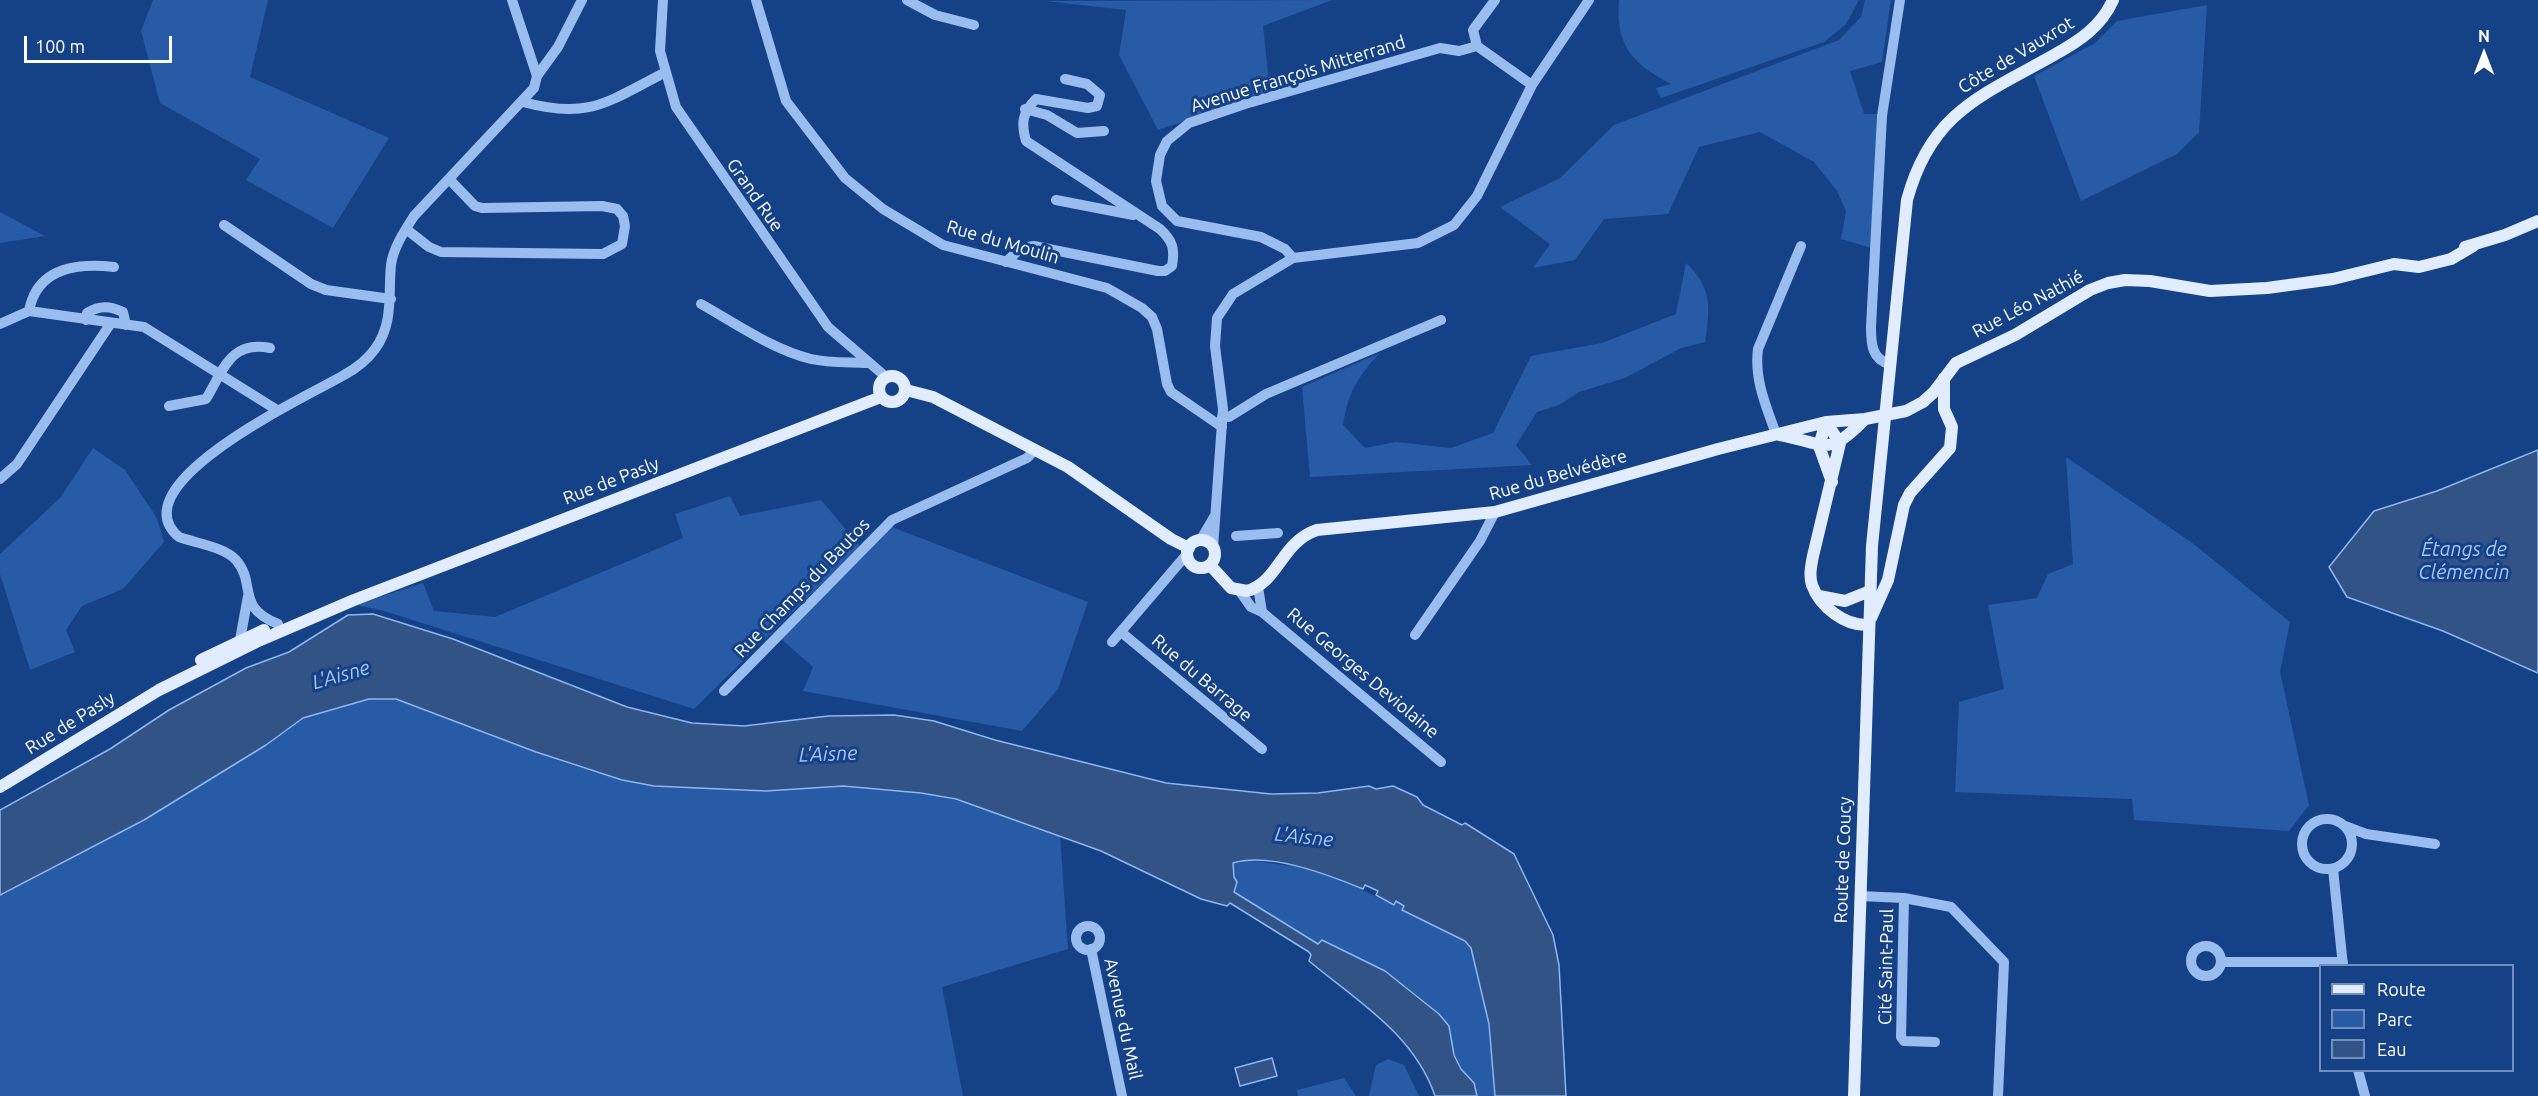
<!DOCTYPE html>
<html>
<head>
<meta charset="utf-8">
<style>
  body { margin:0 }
  #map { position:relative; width:2538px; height:1096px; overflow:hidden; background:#154287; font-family:Ubuntu,sans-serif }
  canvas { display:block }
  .legend { position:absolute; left:2319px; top:964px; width:195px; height:108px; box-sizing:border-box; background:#154287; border:2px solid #738eb7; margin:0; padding:8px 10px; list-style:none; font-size:18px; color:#fff }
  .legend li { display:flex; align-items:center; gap:12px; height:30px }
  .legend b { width:30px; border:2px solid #738eb7 }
  .north { position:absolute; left:2454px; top:24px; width:60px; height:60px; -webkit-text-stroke:4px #154287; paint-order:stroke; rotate:0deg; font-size:16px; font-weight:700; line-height:24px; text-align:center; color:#fff }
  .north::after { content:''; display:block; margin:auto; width:21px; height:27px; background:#fff; clip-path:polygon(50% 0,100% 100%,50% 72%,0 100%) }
  .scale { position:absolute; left:24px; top:36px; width:148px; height:27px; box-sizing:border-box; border:3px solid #fff; border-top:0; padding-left:8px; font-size:18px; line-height:21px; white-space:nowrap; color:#fff; -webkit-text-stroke:4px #154287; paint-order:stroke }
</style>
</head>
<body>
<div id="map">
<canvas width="2538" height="1096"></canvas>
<ul class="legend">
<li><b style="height:8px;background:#e1ecff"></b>Route</li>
<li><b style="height:16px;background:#275ba5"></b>Parc</li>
<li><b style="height:16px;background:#315386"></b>Eau</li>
</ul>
<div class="north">N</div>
<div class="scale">100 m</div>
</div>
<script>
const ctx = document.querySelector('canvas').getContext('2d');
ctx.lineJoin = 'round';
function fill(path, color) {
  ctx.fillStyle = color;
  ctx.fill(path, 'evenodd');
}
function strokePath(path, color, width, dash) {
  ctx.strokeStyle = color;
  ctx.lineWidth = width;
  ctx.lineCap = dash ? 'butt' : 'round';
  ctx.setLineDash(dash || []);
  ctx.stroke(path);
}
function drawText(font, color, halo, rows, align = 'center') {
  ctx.font = font + ' Ubuntu,sans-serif';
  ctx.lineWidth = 6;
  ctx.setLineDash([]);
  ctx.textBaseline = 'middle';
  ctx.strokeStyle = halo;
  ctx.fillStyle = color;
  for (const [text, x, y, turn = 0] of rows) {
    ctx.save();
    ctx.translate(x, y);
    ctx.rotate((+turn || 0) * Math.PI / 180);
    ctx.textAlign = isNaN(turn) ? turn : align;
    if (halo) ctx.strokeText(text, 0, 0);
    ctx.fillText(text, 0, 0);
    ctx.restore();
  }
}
fill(new Path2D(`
  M153,0H268L250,77L389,138L333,228L246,180L260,159L160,103L141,31Z
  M1332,0L1263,26L1270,91L1158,130L1119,55L1126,10L1045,1Z
  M1619,0H1859L1846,24L1824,42L1661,98L1656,88L1671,84C1633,64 1615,46 1619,0Z
  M1865,0H1891L1882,62L1850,71L1864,114H1877L1871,248L1841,239L1846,211L1837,191L1814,162L1760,132L1699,147L1668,214L1604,219L1575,260L1533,268L1550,244L1500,207L1560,178L1614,125L1839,40L1861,17Z
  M2207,5L2199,132L2177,154L2081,201L2034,76L2095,43L2117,21Z
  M0,212L45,236L0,243Z
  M1686,263C1713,288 1710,309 1705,342L1681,348L1625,378L1579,392L1559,405L1537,412L1516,445L1532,465L1310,477L1302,387L1380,353C1357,377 1348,393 1343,425L1365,448L1396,442L1451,448L1493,433L1531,356L1602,343L1676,314Z
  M93,448L125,470L157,518L164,542L123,589L82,606L66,630L75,652L30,670L0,574V554L60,498Z
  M2066,457L2191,542L2290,622L2280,672L2309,805L2289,831L2134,820L2132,799L1955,792L1959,702L2004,689L1988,605L2037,598L2048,574L2073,564Z
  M730,496L740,516L821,500L860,546L694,709L381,610L355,605L423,583L434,611L495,617L683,538L675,514Z
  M889,526L1088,602L1058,689L1022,731L803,691L813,667L781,639Z
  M369,699H396L411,703C490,734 570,771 654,786H843L921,793L979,805L1060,835L1068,949L942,987L963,1096H0V895L144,820L266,745L303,718Z
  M1244,860L1301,867L1340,879L1393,905L1396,901L1404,906L1402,910C1421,919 1453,930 1468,943C1486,959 1493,1069 1495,1096H1477C1473,1079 1460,1072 1454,1057C1451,1047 1453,1034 1448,1025C1443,1015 1433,1009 1425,1002C1392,974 1360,959 1322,940L1318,945L1234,892L1233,863Z
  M1388,1059L1404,1065L1419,1096H1369L1376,1065Z
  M1344,1078L1356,1096H1298L1297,1090Z`), '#275ba5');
const water = new Path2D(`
  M2538,450V673L2443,631L2347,597L2329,567L2374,511L2437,491Z
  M373,614L453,639L627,707L692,723L744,726L828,716L894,715L934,721L995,740L1166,783L1271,794L1318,793L1369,786L1376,789L1393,786L1417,797L1423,805L1462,825L1465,823L1514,854L1553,935L1559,965L1566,1096H1495L1489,1024L1471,948L1465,941L1402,910L1404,906L1396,901L1394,905L1376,895L1378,891L1365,885L1363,889C1329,875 1270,852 1233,863L1234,877L1237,882L1234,892L1318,944L1322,940L1385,971L1439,1014L1449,1026L1454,1055L1461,1069L1474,1083L1477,1096H1435C1414,1034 1357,1001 1309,961L1311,955L1309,952L1230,903L1227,906L1201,899L1101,851L956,799L921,793L843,786L766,791L654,786L622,780L536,752L396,699H369L303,718L266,745L144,820L0,895V810L110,749L169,710L246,668L289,652L348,615Z
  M1272,1058L1277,1076L1240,1086L1235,1068Z`);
fill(water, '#315386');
strokePath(water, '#8bb7f2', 1.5);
strokePath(new Path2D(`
  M663,0L660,51L676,107L828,327L886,377
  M756,0L786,101L845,178L883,209L943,245L1107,288L1142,308L1152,317L1157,329L1167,384L1171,392L1222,427
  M907,0L935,15L974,25
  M1495,0L1473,30L1477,46L1532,85
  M537,76L558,47L582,0
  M523,102C589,120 607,102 664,73
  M1025,109L1047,115L1077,133L1104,131
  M1056,200L1133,215
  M224,225L311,284L326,290L391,299
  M406,229L429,247L441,252L603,254L622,244L625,226L623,216L617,209L602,206L482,208L475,206L449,179
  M1293,258L1285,249L1261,237L1177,221L1162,206L1156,181L1160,155L1167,141L1189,123L1245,104L1440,48L1459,51L1477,46
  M1006,262L1021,248L1034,246L1158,271H1165L1172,266C1175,249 1173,241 1160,229L1026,141C1021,123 1022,113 1036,99L1088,108L1097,106L1100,95L1087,84L1065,79
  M114,267C78,263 37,267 29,311L144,327L277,410
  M701,304C735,323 773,350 811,359C829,363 848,362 867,363
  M86,320L87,313C100,305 110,306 123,312L126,325
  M0,324L29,311
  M1890,364C1872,360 1871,344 1871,327L1882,116L1900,0
  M169,406L206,399C223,371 230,340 270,348
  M1222,417H1229L1266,394L1441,320
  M1776,434C1766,406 1754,379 1758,349L1801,246
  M0,479L17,464L111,323
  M1236,536L1278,533
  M1200,541L1214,517
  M1213,548L1223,409L1215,346L1217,318L1233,294L1293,258L1418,243L1454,225L1477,196L1532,85L1589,0
  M1258,587L1262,612
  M1239,590L1251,607L1262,612L1441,762
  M278,624C235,607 257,584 236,560C225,547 195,543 179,537C116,484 312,394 344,375C357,368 367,360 375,349C394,323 388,294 391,265C393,248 405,230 414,216L534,88L537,76L512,0
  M1121,632L1262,749
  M1415,635L1480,541L1495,512
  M240,640L248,596
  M1112,642L1187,554
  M724,691L892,520L1027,458L1035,450
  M2302 844a25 25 0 1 1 50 0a25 25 0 1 1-50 0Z
  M2345,826L2366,834L2435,844
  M2333,869L2343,966
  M1860,896L1904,898L1951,907L2004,962L1998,1096
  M1904,898L1901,1037L1904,1041L1935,1042
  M1076 938a12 12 0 1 1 24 0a12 12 0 1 1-24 0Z
  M2191 961a15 15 0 1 1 30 0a15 15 0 1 1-30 0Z
  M1091,949L1122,1096
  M2221,962H2343
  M2358,1070L2365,1096`), '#9abdef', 10);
strokePath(new Path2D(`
  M2465,247L2505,235L2538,221
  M879 389a13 13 0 1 1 26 0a13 13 0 1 1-26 0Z
  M906,390L933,397L1068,467L1171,539L1189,548
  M1826,422L1840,443L1813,556C1811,566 1809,576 1812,585C1820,607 1845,626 1868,625
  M1826,422L1819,446L1832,482
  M1780,435C1827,444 1827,458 1865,419
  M1187 554a14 14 0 1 1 28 0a14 14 0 1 1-28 0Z
  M1210,565L1231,588L1247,591C1279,582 1281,542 1317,530L1495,512L1718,449L1826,422L1865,419L1906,411L1923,402L1934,392L1956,363L2015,335L2090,290L2108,283L2125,280L2150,281L2210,291L2267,288L2333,279L2394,264L2419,267L2451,259L2473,246
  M1819,596L1845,601L1870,591
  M1871,618L1888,580L1904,505L1910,493L1950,448L1952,427L1944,409V378
  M201,660L264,630
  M0,787L159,690L256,642L354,600L881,397
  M1854,1096L1872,546L1907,200C1931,112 1981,96 2054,55C2079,41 2101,27 2113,0`), '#e1ecff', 12);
drawText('18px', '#fff', '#154287', [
  ["Côte de Vauxrot",2016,55,-31],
  ["Avenue François Mitterrand",1298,74,-17],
  ["Grand Rue",755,195,55],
  ["Rue du Moulin",1003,242,16],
  ["Rue Léo Nathié",2028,304,-28],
  ["Rue du Belvédère",1558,475,-16],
  ["Rue de Pasly",611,481,-21],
  ["Rue Champs du Bautos",802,588,-46],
  ["Rue Georges Deviolaine",1363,673,40],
  ["Rue du Barrage",1202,678,40],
  ["Rue de Pasly",70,723,-32],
  ["Route de Coucy",1843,860,-88],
  ["Cité Saint-Paul",1886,967,-89],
  ["Avenue du Mail",1123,1019,78]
]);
drawText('italic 20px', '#a5c7f6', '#154287', [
  ["Étangs de",2464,549],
  ["Clémencin",2464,572],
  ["L'Aisne",341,675,-16],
  ["L'Aisne",828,754,-2],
  ["L'Aisne",1304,837,6]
]);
</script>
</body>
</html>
